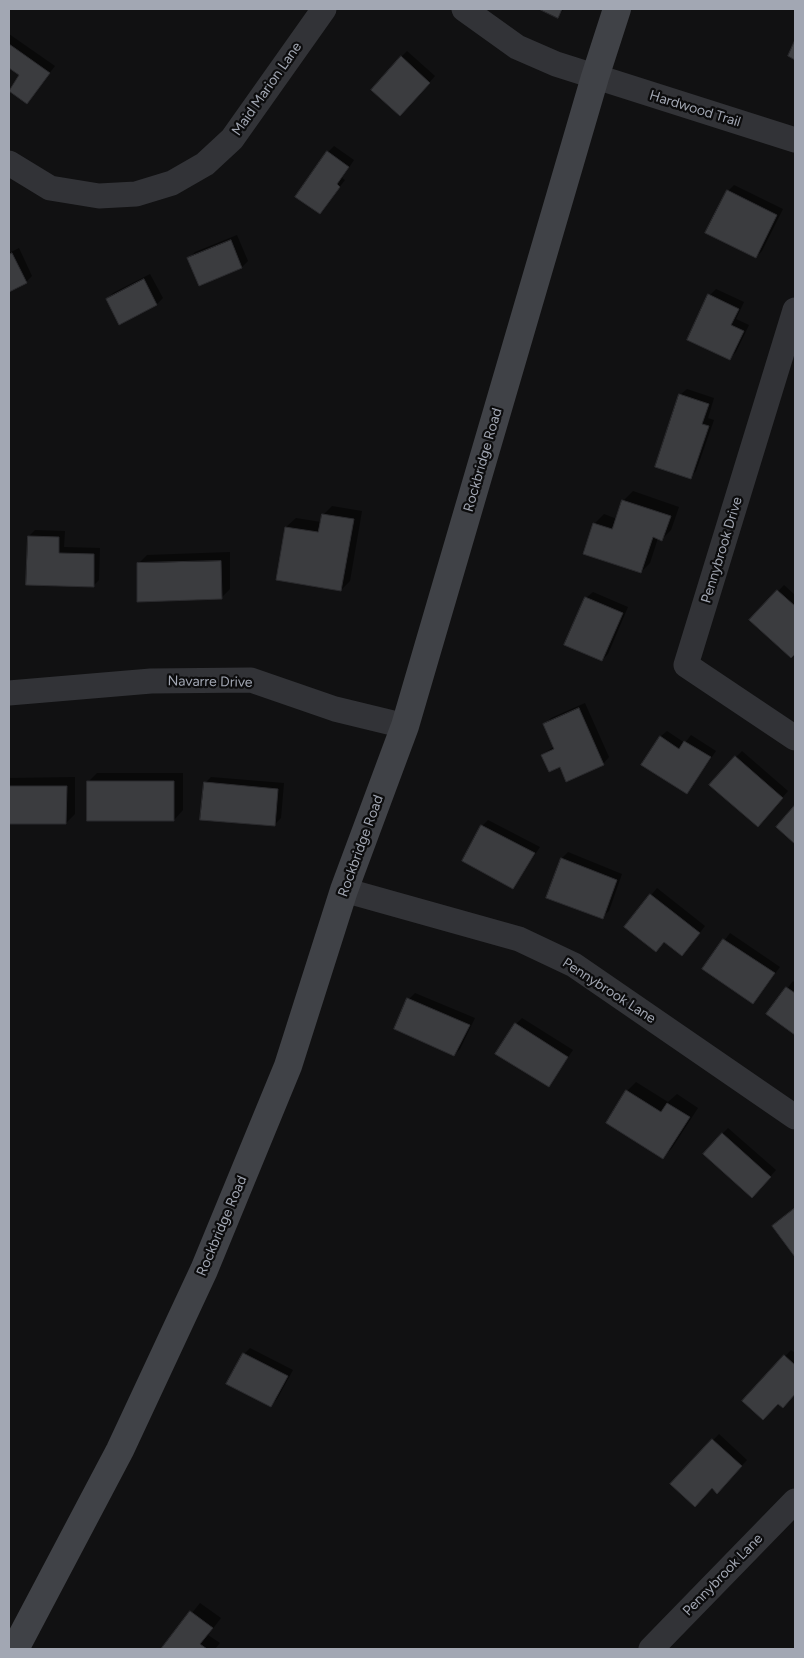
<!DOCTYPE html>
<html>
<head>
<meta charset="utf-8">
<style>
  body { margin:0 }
  #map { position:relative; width:804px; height:1658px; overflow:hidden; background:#111112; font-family:Figtree,sans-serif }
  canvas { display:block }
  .frame { position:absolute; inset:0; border:10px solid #a2a7b3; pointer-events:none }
</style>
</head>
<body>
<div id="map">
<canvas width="804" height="1658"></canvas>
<div class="frame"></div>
</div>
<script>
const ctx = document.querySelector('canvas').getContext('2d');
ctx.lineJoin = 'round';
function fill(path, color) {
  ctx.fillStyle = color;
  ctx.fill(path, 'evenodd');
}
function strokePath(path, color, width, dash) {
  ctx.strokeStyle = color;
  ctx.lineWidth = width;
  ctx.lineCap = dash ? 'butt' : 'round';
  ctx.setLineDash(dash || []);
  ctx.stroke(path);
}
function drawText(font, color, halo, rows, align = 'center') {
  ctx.font = font + ' Figtree,sans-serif';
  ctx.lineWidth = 4.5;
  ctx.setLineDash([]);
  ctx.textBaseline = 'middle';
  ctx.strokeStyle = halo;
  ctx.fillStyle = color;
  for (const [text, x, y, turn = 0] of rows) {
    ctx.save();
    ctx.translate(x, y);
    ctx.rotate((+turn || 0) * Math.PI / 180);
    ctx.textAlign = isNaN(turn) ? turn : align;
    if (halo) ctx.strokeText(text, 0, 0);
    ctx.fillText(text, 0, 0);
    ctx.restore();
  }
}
fill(new Path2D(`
  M542,9H564L557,17Z
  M9,34L55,66L27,102L21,75L9,66Z
  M407,51L435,76L406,109L401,57Z
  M334,146L354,160L342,178L345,180L320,212L328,152Z
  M734,185L783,209L762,251L756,257L728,191Z
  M237,235L248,261L242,267L200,284L189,258L195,252Z
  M19,248L32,276L26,282L9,290V253Z
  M150,274L163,298L157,304L120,324L107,299L113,293Z
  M716,289L744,302L736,319L749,325L736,352L730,358L710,295Z
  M687,389L714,398L708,418L714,420L696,471L690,478L680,395Z
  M633,491L679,507L671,530L662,539L658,538L650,563L641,572L594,524L604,514L617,519L624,500Z
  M332,506L362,511L350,581L341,590L277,579L286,527L296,518L321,522L323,515Z
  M35,530L65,531L64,547L100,548L99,580L93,586L29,536Z
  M230,552V589L221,598L138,564L147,555Z
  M784,585L795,595V652L791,657L751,620Z
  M593,592L628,607L608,654L602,660L586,598Z
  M585,703L609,757L603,764L560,765L542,755L555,746L545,724L551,718Z
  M667,731L685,743L691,735L716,751L687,793L660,737Z
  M742,751L788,791L764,819L736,757Z
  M97,773H183V810L174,820L88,782Z
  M75,777V814L66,823H9V778Z
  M211,777L284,783L281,818L275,824L205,783Z
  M488,820L540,847L513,887L464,860L482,826Z
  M568,852L622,874L609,911L602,917L547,897L562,858Z
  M657,888L705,926L688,948L626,926Z
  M730,933L780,967L753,1003L704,969Z
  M793,981L795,983V1034L768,1014Z
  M415,993L475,1018L460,1049L454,1055L409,999Z
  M522,1018L573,1050L548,1086L516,1024Z
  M636,1082L668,1102L677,1094L698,1108L672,1148L663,1157L627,1091Z
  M728,1128L776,1170L758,1190L722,1134Z
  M250,1348L293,1370L277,1399L271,1405L244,1354Z
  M791,1350L795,1353V1393L783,1406L779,1402L744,1401Z
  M719,1434L747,1460L723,1486L672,1484Z
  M200,1603L221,1618L208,1635L220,1643L215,1649H163Z`), '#0007');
const building = new Path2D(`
  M539,9H562L558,18Z
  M795,40V60L788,56Z
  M9,44L50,73L27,104L9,91L19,75L9,68Z
  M401,56L430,83L400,116L371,90Z
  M327,151L349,167L337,184L340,187L320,214L295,197Z
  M727,190L777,215L756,258L705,233Z
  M231,240L242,268L199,286L187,258Z
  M12,253L27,283L9,292V255Z
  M144,279L157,305L119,325L106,299Z
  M708,294L739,309L731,325L744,331L730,360L687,340Z
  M679,394L709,404L702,424L709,426L691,479L655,467Z
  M622,500L671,516L662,541L653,537L641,573L583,554L593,523L612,529Z
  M322,514L354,519L341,591L276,580L285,527L318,532Z
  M28,536L59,537V553L94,554V587L26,585Z
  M221,561L222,599L137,602V563Z
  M777,590L795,606V654L791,658L749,620Z
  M585,597L623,613L602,661L564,645Z
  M579,708L604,765L566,782L560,767L549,772L541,755L554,749L543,724Z
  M660,736L679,749L684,741L711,757L687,794L641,765Z
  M735,756L783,798L758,827L709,785Z
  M87,781H174V821H87Z
  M204,782L278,789L275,826L200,820Z
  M9,786H67L66,824H9Z
  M795,805V844L776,827Z
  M481,825L535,853L513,889L462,861Z
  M561,858L617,880L603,919L546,898Z
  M650,894L700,933L682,956L664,942L656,952L624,927Z
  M723,939L775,973L753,1004L702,969Z
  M786,987L795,993V1035L766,1014Z
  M407,998L470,1025L454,1056L394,1029Z
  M515,1023L568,1057L549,1087L495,1054Z
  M626,1090L661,1112L667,1103L690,1117L663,1159L606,1123Z
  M722,1133L771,1177L752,1198L703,1154Z
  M795,1208V1257L772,1226Z
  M243,1353L288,1376L271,1407L226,1384Z
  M784,1355L795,1365V1394L783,1408L778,1404L763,1420L742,1401Z
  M712,1439L742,1466L717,1494L712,1488L695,1507L670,1484Z
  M190,1611L213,1628L200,1644L207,1649H161Z`);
fill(building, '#3b3c3f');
strokePath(building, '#2b2b2e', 1);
strokePath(new Path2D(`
  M464,9L517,47L556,64L795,140
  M9,163L50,188L99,196L136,194L172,183L205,164L232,139L324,9
  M795,310L686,665L795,738
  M9,693L151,681L251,680L335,709L405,726
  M344,890L519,939L574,965L795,1117
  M651,1649L795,1501`), '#323337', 25);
strokePath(new Path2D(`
  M15,1649L120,1450L204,1270L288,1066L344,890L405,726L595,77L617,9`), '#404247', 28);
drawText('14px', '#a2a7b3', '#0c0c0d', [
  ["Maid Marion Lane",267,89,-55],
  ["Hardwood Trail",695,109,17],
  ["Rockbridge Road",483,460,-74],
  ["Pennybrook Drive",722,550,-73],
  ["Navarre Drive",210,682,1],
  ["Rockbridge Road",361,846,-70],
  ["Pennybrook Lane",609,991,33],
  ["Rockbridge Road",222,1226,-67],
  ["Pennybrook Lane",723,1575,-46]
]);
</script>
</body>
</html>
